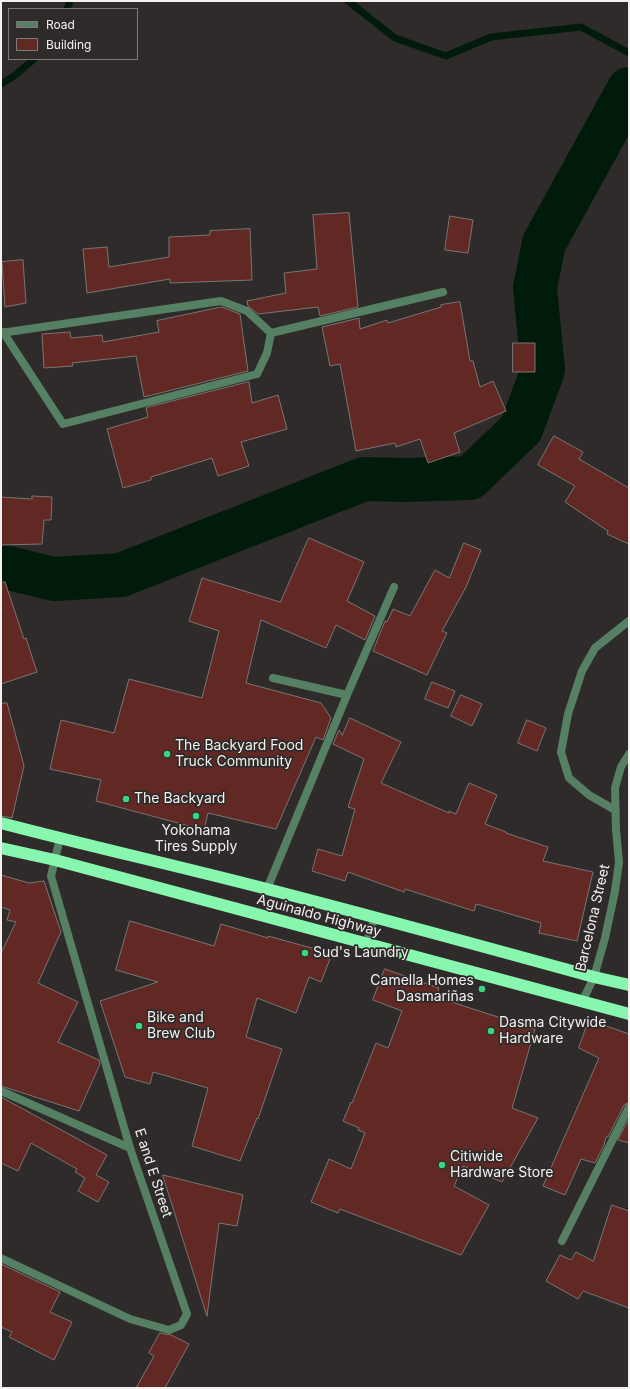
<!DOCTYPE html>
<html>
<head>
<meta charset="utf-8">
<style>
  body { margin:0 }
  #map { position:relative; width:630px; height:1389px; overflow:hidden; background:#2f2b2b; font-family:Inter,sans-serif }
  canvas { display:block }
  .frame { position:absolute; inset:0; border:2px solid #f3f0f0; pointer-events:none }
  .legend { position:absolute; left:8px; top:8px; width:130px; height:52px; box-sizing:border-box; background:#2f2b2b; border:1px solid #7d7a7a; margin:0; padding:5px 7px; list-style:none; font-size:12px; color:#f3f0f0 }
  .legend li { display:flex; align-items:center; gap:8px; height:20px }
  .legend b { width:20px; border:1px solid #7d7a7a }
</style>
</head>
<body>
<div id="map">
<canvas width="630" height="1389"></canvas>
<div class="frame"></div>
<ul class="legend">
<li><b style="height:5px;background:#568064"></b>Road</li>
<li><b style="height:11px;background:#622924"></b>Building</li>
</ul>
</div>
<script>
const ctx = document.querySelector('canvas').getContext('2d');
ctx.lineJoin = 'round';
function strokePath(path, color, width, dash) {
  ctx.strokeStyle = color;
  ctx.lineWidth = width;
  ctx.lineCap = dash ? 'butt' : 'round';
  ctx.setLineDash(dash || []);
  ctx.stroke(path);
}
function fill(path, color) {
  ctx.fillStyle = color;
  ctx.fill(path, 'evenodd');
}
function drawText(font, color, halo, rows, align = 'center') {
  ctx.font = font + ' Inter,sans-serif';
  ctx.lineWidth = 3.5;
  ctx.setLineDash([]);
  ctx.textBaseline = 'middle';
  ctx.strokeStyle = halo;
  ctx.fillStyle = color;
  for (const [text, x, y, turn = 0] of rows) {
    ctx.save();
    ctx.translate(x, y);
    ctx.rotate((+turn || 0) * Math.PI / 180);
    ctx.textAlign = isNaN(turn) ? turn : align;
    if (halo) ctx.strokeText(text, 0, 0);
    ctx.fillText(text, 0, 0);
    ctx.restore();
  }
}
strokePath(new Path2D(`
  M348,1L395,38L446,56L491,37L581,27L629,53
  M67,9L70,1
  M1,84L14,76L34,59`), '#001b0a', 7);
strokePath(new Path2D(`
  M1,566L54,579L121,575L364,479L406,480L470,478L521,429L543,370L535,288L544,243L629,89`), '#001b0a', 44);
const building = new Path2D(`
  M349,213L358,307L320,316L318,307L258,314L248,306L247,301L286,293L284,273L317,269L313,215Z
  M450,216L473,220L468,253L445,250Z
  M250,229L252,280L170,283V279L87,293L83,249L107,247L109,267L169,257V237L210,235V231Z
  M23,260L26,303L5,307L2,262Z
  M460,302L470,361H473L480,387L493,381L506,411L454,433L460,452L428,463L420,439L396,447L395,443L356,451L340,364L330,366L322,327L359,318L360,329L387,320L388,323L441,307V305Z
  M222,307L240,314L248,371L144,397L136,356L72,363L73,366L44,368L42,334L70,332L71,338L102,335L103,342L159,332L157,321Z
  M513,343H535V372H513Z
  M249,382L252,403L278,395L287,429L241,442L249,466L218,476L212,458L151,477V480L123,488L107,429L148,417L146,408Z
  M554,436L583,452L579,459L629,488V544L607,534L608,531L565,502L575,486L538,465Z
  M32,496L52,497L51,520H44L42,544L1,545V497L32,499Z
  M309,538L364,562L347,601L375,616L365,640L336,625L326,648L261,620L246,683L321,703L331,718L323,740L316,737L276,829L208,813L204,830L96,801L101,780L50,769L61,720L114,733L129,679L202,698L219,631L189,621L202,578L280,602Z
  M464,543L481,550L466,587L442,631L447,633L427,675L373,651L385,621L387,622L393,609L410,616L435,570L449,578Z
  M5,582L24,639L26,638L37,672L1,684V583Z
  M432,682L455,691L448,708L425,699Z
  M461,695L482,704L472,726L451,716Z
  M7,703L24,766L12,818L1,816V704Z
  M350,718L401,742L381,783L449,813V811L456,814L469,783L497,795L485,824L506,832V833L548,847L543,861L593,872L577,941L539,933L541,923L476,904L474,911L405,889L404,892L348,872L345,881L312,871L318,849L342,856L355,809L348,807L364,759L333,744L339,730L342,735Z
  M527,720L546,728L537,751L518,743Z
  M1,875L29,883L44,881L61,932L38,983L78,1002L58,1042L99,1060L100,1064L79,1111L1,1086V953L16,922L7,920L10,910L1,907Z
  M130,921L214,946L221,924L268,938V936L319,950L317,954L330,959L321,982L309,977L296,1013L257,998L246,1037L282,1049L258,1119L257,1118L240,1161L192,1146L208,1088L153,1072L150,1084L125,1077L100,1001L158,982L116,970Z
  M385,969L439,988L436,997L535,1029L512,1108L538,1118L502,1182L463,1166L454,1186L489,1205L461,1255L340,1209L338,1213L311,1202L329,1159L351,1169L365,1133L358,1130L359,1128L343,1121L351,1102L352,1103L376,1043L388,1048L402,1011L373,1000Z
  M589,1020L629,1034V1102L624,1105L608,1137H606L604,1145L595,1163L581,1159L565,1195L543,1186L599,1058L579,1048Z
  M1,1097L107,1155L96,1175L109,1182L98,1202L78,1191L85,1178L75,1172L77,1169L31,1143L18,1171L1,1163Z
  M629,1119V1143L618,1140Z
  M163,1175L243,1195L237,1226L219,1223L207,1316Z
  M612,1205L629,1211V1308L583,1291L578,1299L546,1281L560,1255L571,1260L576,1252L593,1261Z
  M1,1264L60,1292L50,1312L72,1322L54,1360L9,1337L12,1332L1,1327Z
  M160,1333L171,1335L189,1344L165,1388H136L154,1356L149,1353Z`);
fill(building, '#622924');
strokePath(building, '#797574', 1);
strokePath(new Path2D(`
  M273,678L347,695
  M615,810L589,795L569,778L561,752L568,714L582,671L595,648L629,621
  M267,889L347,695L394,587
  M366,944L375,917
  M562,1241L629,1107`), '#568064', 8);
strokePath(new Path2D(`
  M3,332L63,424L257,374L267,353L271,333L443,292
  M1,333L221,301L247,311L271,333
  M582,1002L594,977L605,938L615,891L619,862L616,830L615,788L621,767L629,754
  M1,1091L130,1148
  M1,1258L130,1319L169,1330L181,1325L187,1314L130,1148L51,876L60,838`), '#568064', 8);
strokePath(new Path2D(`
  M1,823C89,846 178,866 267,889C376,917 485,947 594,977L629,985
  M1,848L55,860L629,1014`), '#87f6ae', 12);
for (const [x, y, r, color] of [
  [167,754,4,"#38d880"],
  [126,799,4,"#38d880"],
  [196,816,4,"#38d880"],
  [305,953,4,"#38d880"],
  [482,989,4,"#38d880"],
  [139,1026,4,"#38d880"],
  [491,1031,4,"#38d880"],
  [442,1165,4,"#38d880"]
]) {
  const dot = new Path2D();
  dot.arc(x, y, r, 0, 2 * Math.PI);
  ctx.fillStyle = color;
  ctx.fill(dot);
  strokePath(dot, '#2f2b2b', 1.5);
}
drawText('14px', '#f3f0f0', '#2f2b2b', [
  ["The Backyard Food",175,746],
  ["Truck Community",175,762],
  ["The Backyard",134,799],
  ["Yokohama",196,831,"center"],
  ["Tires Supply",196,847,"center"],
  ["Sud's Laundry",313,953],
  ["Camella Homes",474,981,"right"],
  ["Dasmariñas",474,997,"right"],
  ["Bike and",147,1018],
  ["Brew Club",147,1034],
  ["Dasma Citywide",499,1023],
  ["Hardware",499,1039],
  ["Citiwide",450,1157],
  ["Hardware Store",450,1173]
], 'left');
drawText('14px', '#f3f0f0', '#2f2b2b', [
  ["Aguinaldo Highway",319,916,15],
  ["Barcelona Street",593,918,-77],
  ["E and E Street",153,1173,72]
]);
</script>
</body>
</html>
